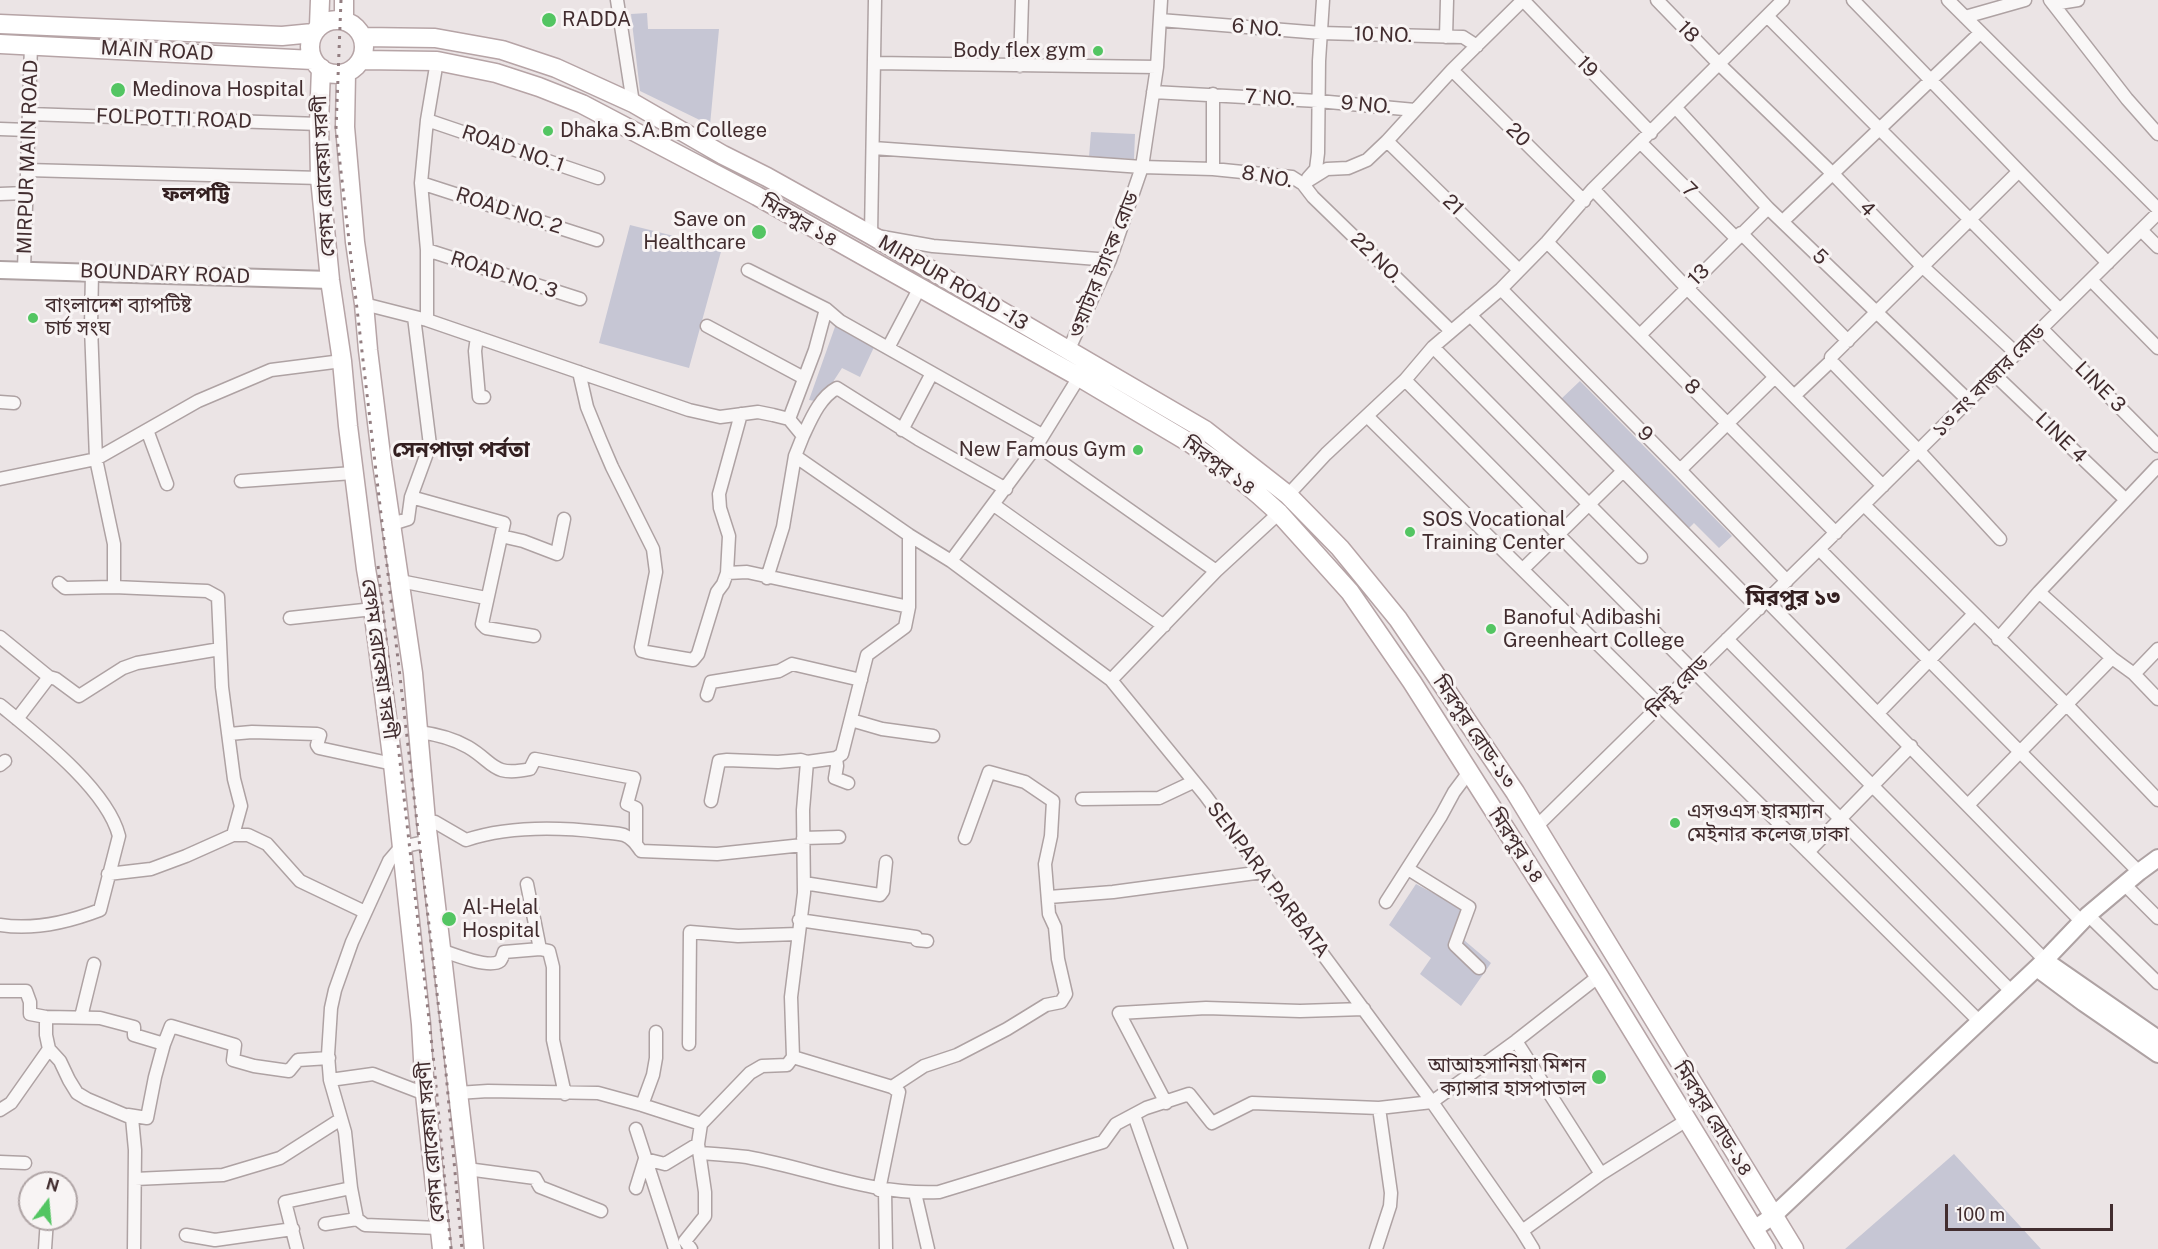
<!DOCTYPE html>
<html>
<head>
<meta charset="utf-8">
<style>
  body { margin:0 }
  #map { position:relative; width:2158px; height:1249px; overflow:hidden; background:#ebe4e5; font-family:"Public Sans",sans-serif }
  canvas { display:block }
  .north { position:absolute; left:18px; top:1171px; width:60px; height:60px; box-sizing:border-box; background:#f8f4f4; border:2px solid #afa4a5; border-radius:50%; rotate:16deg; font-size:16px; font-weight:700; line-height:24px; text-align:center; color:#422d2f }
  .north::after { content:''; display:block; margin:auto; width:21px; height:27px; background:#53c562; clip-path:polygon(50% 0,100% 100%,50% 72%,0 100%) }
  .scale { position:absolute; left:1945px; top:1204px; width:168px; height:27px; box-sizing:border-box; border:3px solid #422d2f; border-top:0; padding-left:8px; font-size:18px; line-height:21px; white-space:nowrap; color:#422d2f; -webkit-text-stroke:4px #f8f4f4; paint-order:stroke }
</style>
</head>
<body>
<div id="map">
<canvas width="2158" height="1249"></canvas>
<div class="north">N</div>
<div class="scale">100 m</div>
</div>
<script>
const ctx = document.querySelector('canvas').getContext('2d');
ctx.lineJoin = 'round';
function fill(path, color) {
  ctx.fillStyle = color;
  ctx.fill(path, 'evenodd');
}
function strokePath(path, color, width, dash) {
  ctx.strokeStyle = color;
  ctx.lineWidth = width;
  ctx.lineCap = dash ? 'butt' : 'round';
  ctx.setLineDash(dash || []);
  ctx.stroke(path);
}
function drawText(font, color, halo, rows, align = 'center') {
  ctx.font = font + ' "Public Sans","Noto Sans Bengali",sans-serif';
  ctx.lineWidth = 6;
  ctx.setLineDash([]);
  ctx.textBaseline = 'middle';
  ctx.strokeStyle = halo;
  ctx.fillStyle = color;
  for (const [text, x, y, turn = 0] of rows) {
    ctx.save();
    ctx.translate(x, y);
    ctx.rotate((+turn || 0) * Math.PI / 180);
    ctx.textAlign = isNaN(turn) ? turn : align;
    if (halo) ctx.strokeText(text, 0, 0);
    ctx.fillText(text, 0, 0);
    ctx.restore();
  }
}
fill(new Path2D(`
  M647,13L648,29H719L710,125L640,91L631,14Z
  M1091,132L1135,134L1134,159L1089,157Z
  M630,225L722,248L689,368L599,343Z
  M836,324L875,345L860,377L842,368L820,402L809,400Z
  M1580,381L1732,536L1719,548L1694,523L1687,530L1560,400Z
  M1416,884L1471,913L1458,935L1491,963L1461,1006L1420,974L1431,958L1389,925Z
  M1954,1154L2041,1249H1845Z`), '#c6c6d4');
const street = new Path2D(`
  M617,0L633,103
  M875,0L871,235L933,246L1110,260
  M1523,0L1651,133
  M1657,0L1719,64L1833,174L1922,266L2017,354
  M1853,0L2108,263
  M1948,0L2158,209
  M2050,0L2127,99L2158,134
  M2053,4L2078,0
  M1767,16L2060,310
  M1965,17L2025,0
  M1160,20L1321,33L1463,37L1477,46
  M1446,37L1447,0
  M874,63L1157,67
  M1020,66L1022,0
  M1452,70L1584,201
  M1153,92L1318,101L1415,110
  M1213,94V169
  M1676,108L1768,208L1969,401
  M29,114L319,124
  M427,120L598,178
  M0,129L28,130
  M1387,141L1519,270
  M1641,143L1736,238
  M873,148L1142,167L1213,169L1292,177L1303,184L1313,197L1451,331
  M27,170L320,178
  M1308,178L1316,169L1318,153L1319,61L1323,0
  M421,183L597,240
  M1303,184L1327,169L1348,168L1367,160L1387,141L1452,70L1523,0
  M1593,189L1686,287L1883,486
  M0,194L26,193
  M1783,221L1980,33
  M2141,230L2158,247
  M1741,233L1848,341
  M1547,242L1836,533
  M427,250L580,299
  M24,270L31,45
  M748,270L826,309L840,321L1042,435
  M92,272L91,327L96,459L114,544V587
  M2091,280L2158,348
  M1501,289L1680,470L1787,581
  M364,304L427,320L689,410L720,417L758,412L773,415L789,419L803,436L795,456L783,527L767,578
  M1470,315L1759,609
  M427,320V250L421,183L427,120L437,61
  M707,326L804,378
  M2042,329L2158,446
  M1640,335L1768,208
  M477,337L475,351L479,397H484
  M1433,347L1641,557
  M888,348L919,289
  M1068,351L1110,260L1142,167L1157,67L1161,0
  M579,372L587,407L600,439L612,467L653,549L656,572L641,647L642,651L646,652L693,660L698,654L717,592L723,584L727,573L729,536L720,508L719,494L741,414
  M1995,375L2126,500
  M1405,380L2011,991
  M1794,396L1831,361
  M0,402L14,403
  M1368,417L1980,1022
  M789,419L815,350L826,309
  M147,430L167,484
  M902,430L932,373
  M803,436C811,419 820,397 837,388L918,439L1006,489
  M1037,445L1216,571
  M795,456L909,535L951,561L1111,680L1205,795L1432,1102L1522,1231L1533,1249
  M1680,470L1775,377
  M0,479L96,459L198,401L271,370L342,361
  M241,481L353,473
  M1288,495L1326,454L1405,380L1433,347L1501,289L1547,242L1593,189L1783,0
  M411,497L504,523L482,624L486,628L534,636
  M994,505L1164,626
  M1864,505L2067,705L2158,800
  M392,524L408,519L411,497L430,445L414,317
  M501,536L523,541L557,554L564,519
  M2000,539L1919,451L1831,361V357L2018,172
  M1819,549L2139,872
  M951,561L1037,445L1079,377
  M1523,569L1623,471
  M727,573L747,572L909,607
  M400,581L486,598
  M59,583L65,588L114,587L207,591L218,597L222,687L234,779L241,806L233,835
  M2039,592L2112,658L2134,674L2158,649
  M1767,601L2082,922
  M290,618L373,609
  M0,637L49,677L56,679L79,696L123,668L137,663L220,649
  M1727,639L2045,960
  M1998,639L2039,592L2158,466
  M2134,674L2158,699
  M1111,680L1216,571L1279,513
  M707,695L711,682L779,671L792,664L861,680
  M0,705C38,736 107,789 119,836L100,910C69,922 32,930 0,925
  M1878,713L1974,614
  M17,719L49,677
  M851,720L882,729L933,736
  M419,732C435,734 454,739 468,747C495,763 492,777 530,769L535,759L634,778L627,804L636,808V842
  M229,734L252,732L317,734L320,735L317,745L319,748L393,764
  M836,758L837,766L835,778L848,783
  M0,765L5,761
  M1082,799L1159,798L1193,782
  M711,801L719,761L727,760L778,762L801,760L807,762
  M1968,805L2112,658
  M426,821L435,822L466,840C508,826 558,827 601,832C608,833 617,833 624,835C632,838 636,844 641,851L717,854L803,845
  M1537,826L1819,549L2158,213
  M803,838L839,837
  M429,841L401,847L389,861L352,942L335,990L331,1008L328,1055L330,1080L345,1132L351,1188L357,1219L365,1225L439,1228
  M1808,852L1911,746
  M1408,869L1469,907L1455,945L1479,968
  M108,874L151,869L186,856L233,835H248L267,844L300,881L365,912
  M804,883L880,895L883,891L886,862
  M2124,884L2158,918
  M1049,897L1113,892L1263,872
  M1386,902L1441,816L1454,792L1469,772
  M2088,915L2158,983
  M799,920L916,937L917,940L927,941
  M540,949L549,951L553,967V1040L565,1094
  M441,950C452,954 490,969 500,961C502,959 503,955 504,952L540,949L527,884
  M0,991H26L30,1002V1014L46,1017L100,1018L134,1027V1035L164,1044L171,1026L235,1045L233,1060L254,1066L289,1071L298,1060L329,1058
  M46,1017V1035L49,1049L60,1061L69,1080L77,1093L87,1099L132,1118L135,1150L134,1249
  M81,1017L94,964
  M1516,1041L1601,1174
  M689,1044L690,932L738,936L798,934
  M793,1057L892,1087L924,1066L957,1055L1007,1029L1046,1005L1061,1002L1066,994L1058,959L1055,927L1049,914L1045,864L1051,836L1053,801L1025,782L989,772L965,838
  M330,1080L373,1074L425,1094
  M457,1093L488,1091L598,1093L642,1105L701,1124L750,1073L762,1066L787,1065L793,1057L791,997L804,893L803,810L807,762L836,758L842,754L867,655L905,627L909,607V535
  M1166,1103L1119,1013L1206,1008L1300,1011L1364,1009
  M642,1105L653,1075L656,1058V1032
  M0,1110L11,1103L49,1049
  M128,1115L147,1118L155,1077L164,1044
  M1134,1115L1181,1249
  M636,1129L675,1249
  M701,1153C716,1154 732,1155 747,1157C814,1169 869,1195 939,1192L1103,1142L1116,1124L1146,1108L1189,1094L1212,1123L1252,1103L1379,1108L1432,1102L1516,1041L1599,976
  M0,1162L25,1163
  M467,1169L535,1178L540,1187L601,1211
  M135,1179L223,1175L280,1158L341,1119
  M636,1188L645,1159L665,1164L698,1144
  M879,1190L899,1092L892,1087
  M885,1190L886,1249
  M915,1193L928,1249
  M325,1224L357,1219
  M1522,1231L1601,1174L1687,1120
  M186,1235L215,1240L293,1229
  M45,1249L47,1219
  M297,1249L285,1202L351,1188
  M691,1249L685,1241L705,1216V1192L698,1144L701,1124
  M1376,1249L1390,1206L1391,1193L1379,1108`);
const secondary = new Path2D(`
  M0,270L330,280
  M2050,964L2158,1039
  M2037,968L2084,1003L2158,1054
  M1754,1229L1773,1216L2045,960L2088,915L2139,872L2158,858`);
const primary = new Path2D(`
  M310 47a27 27 0 1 1 54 0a27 27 0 1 1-54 0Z
  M344,20V0
  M0,24L282,36L313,33
  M319,26L320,0
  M363,37L435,38L502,50L556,68L633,103L723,155L767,177L871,235L1205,430L1288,495L1340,548L1398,619L1515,792L1794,1249
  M0,44L313,60
  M361,60L437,61L496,73L539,87L582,104L757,196L1079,377L1190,443L1234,474L1259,495L1279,513L1350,592L1412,682L1599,976L1766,1249
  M321,68L319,124L320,178L330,280L342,361L348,426L366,569L373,609L393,764L421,1024L425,1094L442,1249
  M346,73L345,127L355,242L364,304L368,350L382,463L413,673L426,821L467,1169L474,1249`);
strokePath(street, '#aea2a3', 15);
strokePath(secondary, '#aea2a3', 20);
strokePath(primary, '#b6a4a6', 21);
strokePath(street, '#f9f7f7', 12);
strokePath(secondary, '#fff', 16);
strokePath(primary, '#fff', 18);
strokePath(new Path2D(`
  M341,0L336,129L445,1062L462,1249
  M378,566L434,1064L451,1249`), '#937e81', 3, [3, 6]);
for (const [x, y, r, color] of [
  [549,20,8,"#53c562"],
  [1098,51,6,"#53c562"],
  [118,90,8,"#53c562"],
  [548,131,6,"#53c562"],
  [759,232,8,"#53c562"],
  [33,318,6,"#53c562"],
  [1138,450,6,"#53c562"],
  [1410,532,6,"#53c562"],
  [1491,629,6,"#53c562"],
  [1675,823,6,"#53c562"],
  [449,919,8,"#53c562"],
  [1599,1077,8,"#53c562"]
]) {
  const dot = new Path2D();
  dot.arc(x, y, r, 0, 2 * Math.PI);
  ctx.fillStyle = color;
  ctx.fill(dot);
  strokePath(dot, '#f8f4f4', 2);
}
drawText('20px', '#422d2f', '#f8f4f4', [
  ["RADDA",562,20],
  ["Body flex gym",1086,51,"right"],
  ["Medinova Hospital",132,90],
  ["Dhaka S.A.Bm College",560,131],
  ["Save on",746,220,"right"],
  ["Healthcare",746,243,"right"],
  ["বাংলাদেশ ব্যাপটিষ্ট",45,306],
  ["চার্চ সংঘ",45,329],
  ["New Famous Gym",1126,450,"right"],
  ["SOS Vocational",1422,520],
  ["Training Center",1422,543],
  ["Banoful Adibashi",1503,618],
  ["Greenheart College",1503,641],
  ["এসওএস হারম্যান",1687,812],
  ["মেইনার কলেজ ঢাকা",1687,835],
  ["Al-Helal",462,908],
  ["Hospital",462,931],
  ["আআহসানিয়া মিশন",1586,1066,"right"],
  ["ক্যান্সার হাসপাতাল",1586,1089,"right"]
], 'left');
drawText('20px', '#422d2f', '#f8f4f4', [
  ["6 NO.",1257,28,5],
  ["18",1688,32,46],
  ["10 NO.",1383,35,2],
  ["MAIN ROAD",157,51,3],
  ["19",1587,67,46],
  ["7 NO.",1270,98,3],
  ["9 NO.",1366,105,5],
  ["FOLPOTTI ROAD",174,119,2],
  ["20",1518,135,45],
  ["ROAD NO. 1",513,149,19],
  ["MIRPUR MAIN ROAD",28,157,-88],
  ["বেগম রোকেয়া সরণী",324,176,-93],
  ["8 NO.",1267,177,10],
  ["7",1689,190,45],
  ["21",1453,205,44],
  ["4",1867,209,46],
  ["ROAD NO. 2",509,211,18],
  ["মিরপুর ১৪",799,221,30],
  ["5",1820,257,44],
  ["22 NO.",1376,258,44],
  ["ওয়াটার ট্যাংক রোড",1104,265,-68],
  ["BOUNDARY ROAD",165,274,2],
  ["ROAD NO. 3",504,275,18],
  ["13",1699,275,-45],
  ["MIRPUR ROAD -13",953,283,30],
  ["১৩ নং বাজার রোড",1989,381,-45],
  ["8",1692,387,45],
  ["LINE 3",2100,387,45],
  ["9",1645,434,45],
  ["LINE 4",2061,438,44],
  ["মিরপুর ১৪",1219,466,36],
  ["বেগম রোকেয়া সরণী",379,659,82],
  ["মিন্টু রোড",1678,687,-45],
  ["মিরপুর রোড-১৩",1474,732,56],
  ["মিরপুর ১৪",1516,846,57],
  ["SENPARA PARBATA",1268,880,53],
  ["মিরপুর রোড-১৪",1713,1119,58],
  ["বেগম রোকেয়া সরণী",431,1142,-95]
]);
drawText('bold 21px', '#331f20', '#f8f4f4', [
  ["ফলপট্টি",196,195]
]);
drawText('bold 22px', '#331f20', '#f8f4f4', [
  ["সেনপাড়া পর্বতা",461,450],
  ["মিরপুর ১৩",1793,598]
]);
</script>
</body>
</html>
